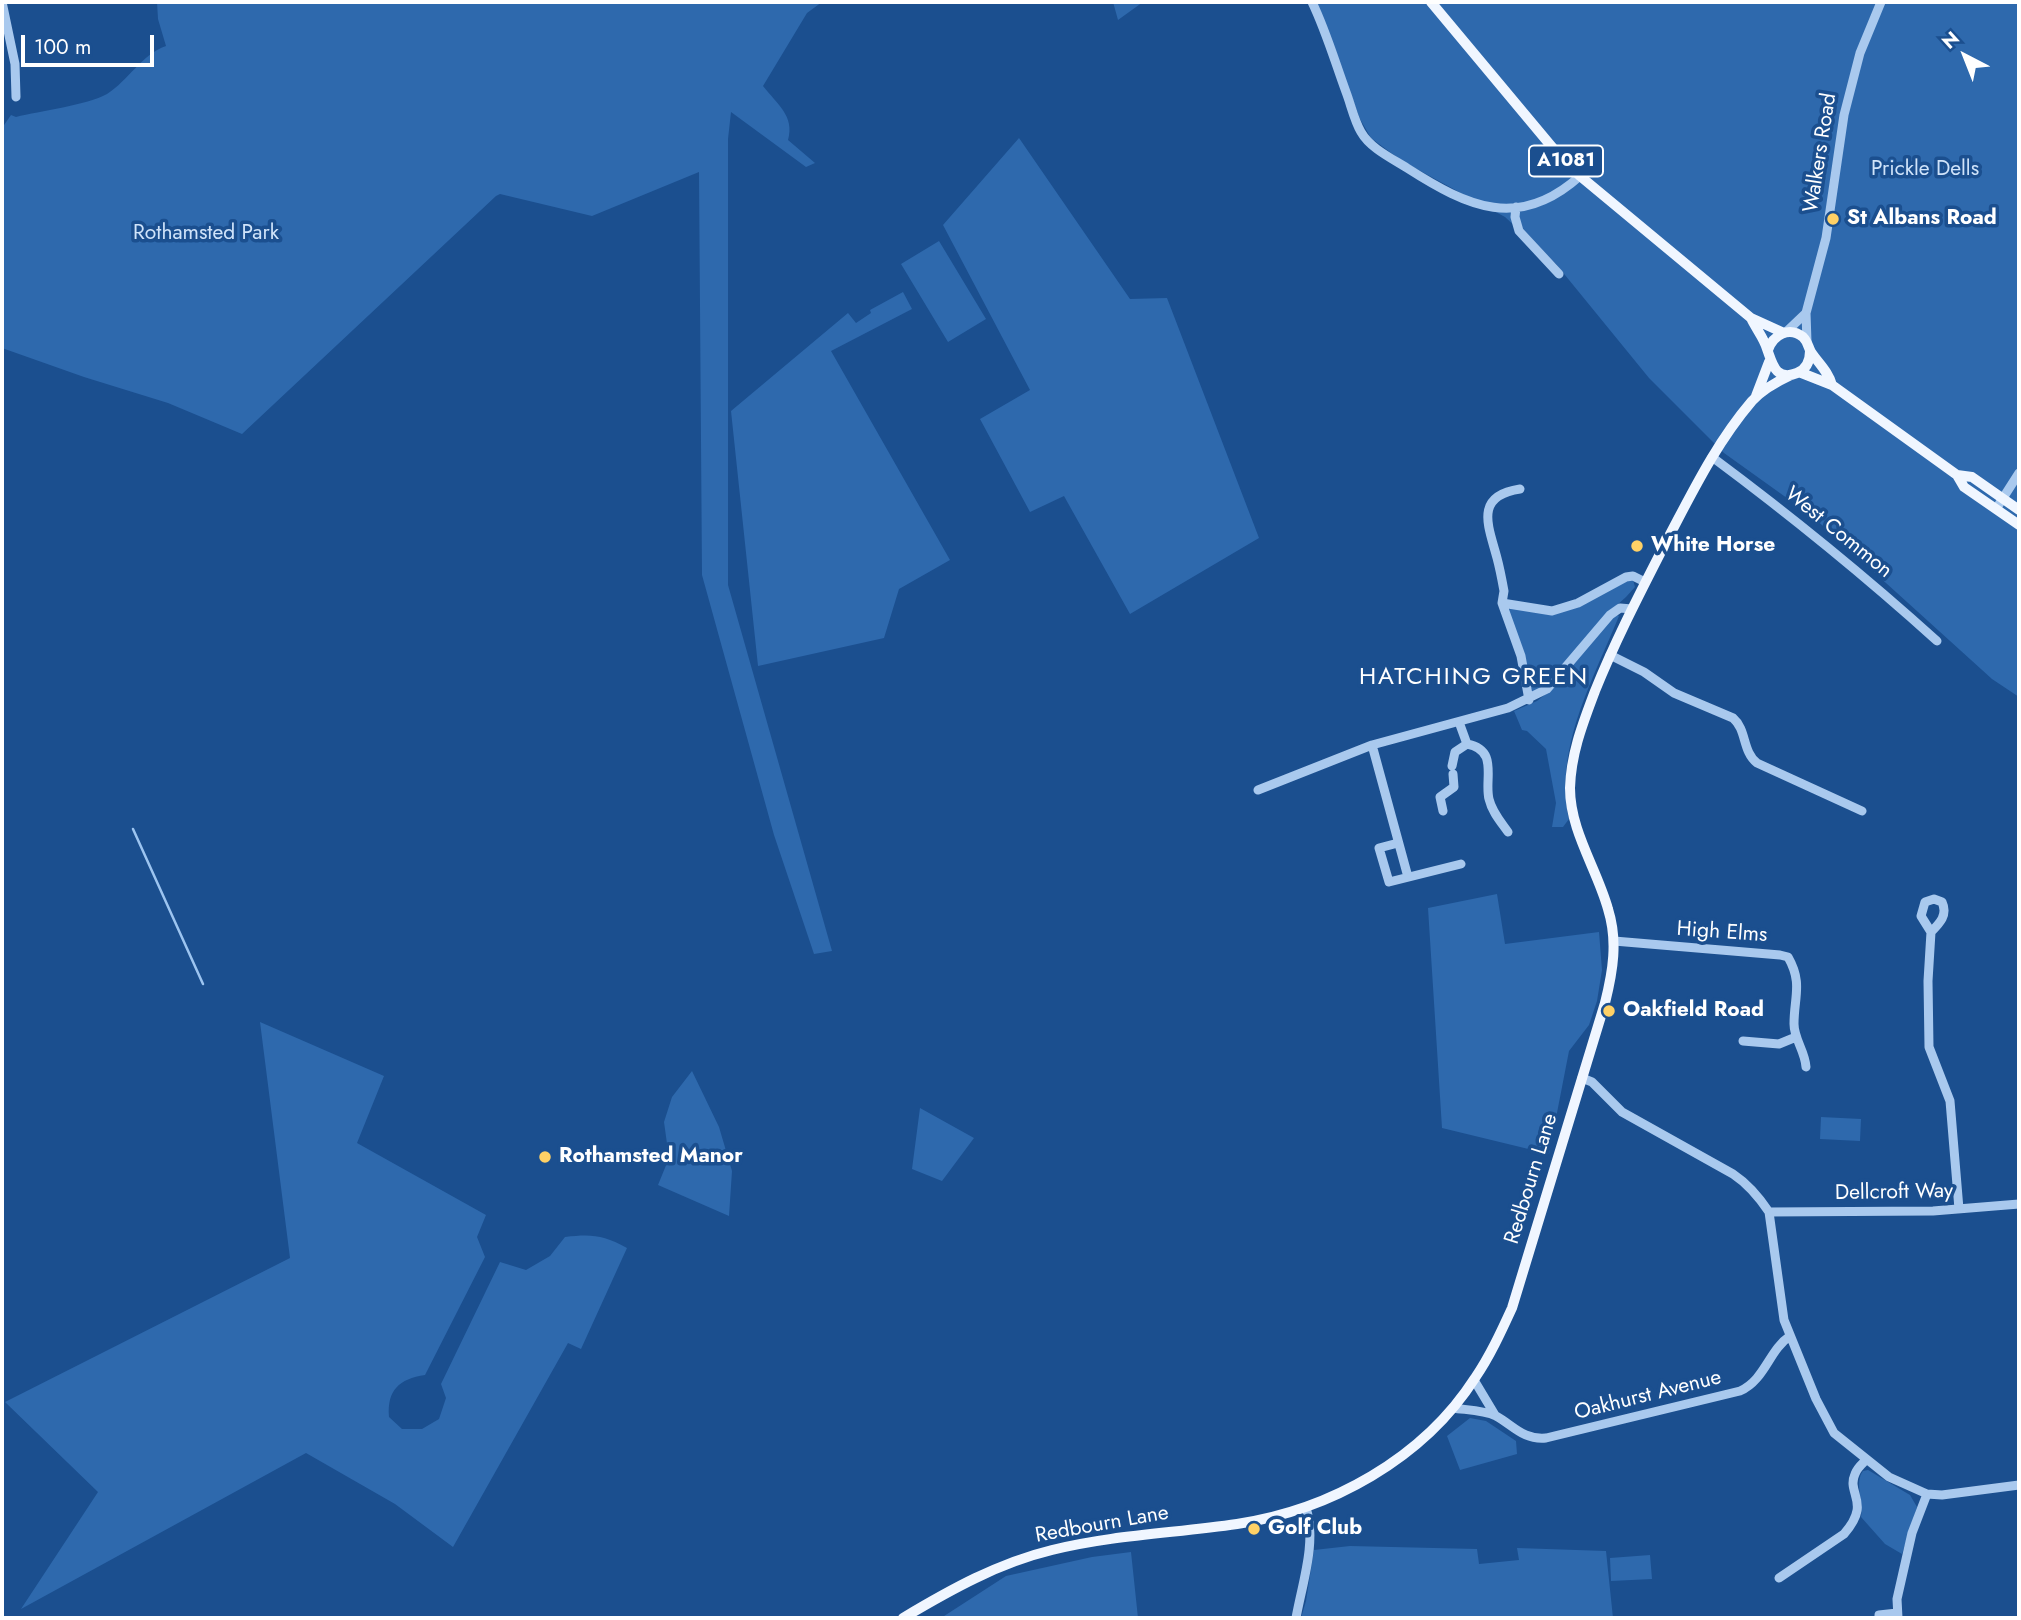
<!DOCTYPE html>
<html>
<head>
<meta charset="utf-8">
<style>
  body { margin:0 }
  #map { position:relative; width:2021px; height:1620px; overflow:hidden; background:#1b4f8f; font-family:Jost,sans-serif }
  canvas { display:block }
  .frame { position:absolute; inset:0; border:4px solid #fff; pointer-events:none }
  .north { position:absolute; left:1930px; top:21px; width:70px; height:70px; -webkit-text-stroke:5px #1b4f8f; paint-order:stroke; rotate:318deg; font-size:19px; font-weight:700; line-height:28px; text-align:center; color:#fff }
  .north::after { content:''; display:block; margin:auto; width:24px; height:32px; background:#fff; clip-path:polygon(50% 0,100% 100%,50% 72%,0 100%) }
  .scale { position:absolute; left:21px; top:35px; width:133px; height:32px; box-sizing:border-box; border:4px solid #fff; border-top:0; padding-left:9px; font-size:21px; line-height:24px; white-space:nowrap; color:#fff; -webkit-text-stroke:5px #1b4f8f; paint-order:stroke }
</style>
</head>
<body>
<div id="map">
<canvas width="2021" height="1620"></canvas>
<div class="frame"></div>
<div class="north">N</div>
<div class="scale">100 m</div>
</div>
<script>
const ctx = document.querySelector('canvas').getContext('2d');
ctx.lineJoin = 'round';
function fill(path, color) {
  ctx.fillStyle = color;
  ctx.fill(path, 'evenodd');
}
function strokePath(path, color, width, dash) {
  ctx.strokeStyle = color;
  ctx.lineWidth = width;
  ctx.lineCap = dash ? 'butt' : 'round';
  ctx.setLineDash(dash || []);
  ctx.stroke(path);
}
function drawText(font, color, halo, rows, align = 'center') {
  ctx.font = font + ' Jost,sans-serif';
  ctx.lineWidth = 7;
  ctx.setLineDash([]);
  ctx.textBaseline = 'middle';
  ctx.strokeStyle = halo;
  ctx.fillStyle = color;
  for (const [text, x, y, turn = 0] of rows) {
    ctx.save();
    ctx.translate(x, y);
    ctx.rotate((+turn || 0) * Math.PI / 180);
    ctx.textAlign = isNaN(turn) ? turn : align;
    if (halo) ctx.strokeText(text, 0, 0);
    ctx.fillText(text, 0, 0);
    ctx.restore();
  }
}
fill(new Path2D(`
  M157,2H822L807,13L763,86C777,104 795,116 788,140L815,163L806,167L731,112L728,139V585L832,951L814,954L774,835L702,575L699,172L592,216L500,194L496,196L242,434L168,403L84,377L2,348V128L11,115L16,117C40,111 87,105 107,94C129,80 141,55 166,46L158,19Z
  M1113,2H1143L1118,20Z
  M1317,2H2019V697L1992,679L1812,516L1724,453L1649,378L1556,264L1505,217L1402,161L1371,138L1360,119Z
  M1019,138L1130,299L1167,298L1259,538L1130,614L1064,496L1030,512L980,419L1030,390L943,225Z
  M939,241L986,319L948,342L901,264Z
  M903,292L912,309L831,351L950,560L899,589L884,638L758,666L731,411L848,313L856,323L871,313L870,310Z
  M1628,580H1633L1635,587L1626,597L1606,615L1542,689L1533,694L1508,611L1510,608L1552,615L1581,605Z
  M1615,614L1619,616C1593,680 1554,748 1569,819L1563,827H1552L1556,803L1546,749L1527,731L1522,730L1514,711L1537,701L1547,693Z
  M1497,894L1505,944L1599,932L1602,970L1597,1001L1589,1025L1569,1051L1549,1154L1442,1128L1428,908Z
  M260,1022L384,1076L357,1143L486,1215L477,1237L485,1257L425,1375C399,1379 387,1390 389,1417L402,1429H422L439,1419L446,1398L441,1384L500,1262L526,1270L550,1256L565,1237C592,1234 603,1235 627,1248L581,1349L568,1343L453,1547L395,1504L306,1453L21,1609L98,1492L5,1402L290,1258Z
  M692,1071L719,1127L732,1171L729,1216L658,1185L669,1158L664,1122L672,1097Z
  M920,1108L974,1138L942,1181L912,1169Z
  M1821,1117L1861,1119L1860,1141L1820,1139Z
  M1470,1418L1486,1421L1516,1441L1517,1454L1460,1470L1447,1436Z
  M1868,1470L1910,1495L1917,1507L1902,1554L1885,1544L1861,1517C1864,1503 1854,1482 1863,1471Z
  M1350,1546L1477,1549L1479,1564L1519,1560L1517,1548L1606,1551L1613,1618H1301L1306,1601L1314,1550Z
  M1131,1552L1138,1618H941L1006,1576L1092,1557Z
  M1650,1555L1652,1579L1611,1581L1610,1558Z`), '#2e69ad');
strokePath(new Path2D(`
  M133,829L203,984`), '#9cc4f0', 2.5);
strokePath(new Path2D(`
  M2,2L15,64L16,97
  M1312,2C1326,31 1335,62 1346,92C1351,105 1354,120 1361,132C1370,148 1391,158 1407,168C1468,207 1519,231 1580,176
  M1516,207L1515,217L1519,231L1559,274
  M1786,332L1806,313
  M1807,342L1806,313L1826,238L1844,115L1860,53L1881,2
  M1712,457C1790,515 1865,576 1937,641
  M1520,489C1473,496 1489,527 1497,558C1500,569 1502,580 1504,591L1502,603L1521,656L1529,700
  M1996,509L2019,473
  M1502,603L1552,611L1578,603L1626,577L1633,576L1645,582
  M1610,655L1644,672L1674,693L1733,718C1747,730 1742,751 1757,763L1862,811
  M1467,744C1499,750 1484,779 1489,799C1492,812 1501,822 1508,832
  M1372,745L1408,877
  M1452,766L1455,752L1467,744L1459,722
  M1258,790L1372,745L1508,708L1547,689L1610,615L1620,608L1632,609
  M1443,811L1440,797L1454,787L1453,774
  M1398,843L1379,848L1389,882L1461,864
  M1931,932C1940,923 1948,915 1942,902L1934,899L1925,902L1921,916L1931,932L1928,981L1929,1047L1950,1101L1959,1209
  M1614,941L1780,955L1788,957C1803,983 1794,997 1794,1024C1794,1039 1805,1051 1806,1067
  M1743,1041L1779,1044L1796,1037
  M1582,1078L1592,1082L1622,1112L1733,1174C1748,1184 1759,1197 1769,1212L1784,1320L1816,1399L1834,1433L1889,1477L1927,1494L1942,1495L2019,1485
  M1769,1212L1933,1211L2019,1204
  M1474,1380L1495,1415
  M1453,1408C1466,1410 1484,1410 1496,1416C1514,1426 1523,1440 1546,1438L1740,1391C1765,1380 1769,1350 1790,1336
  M1779,1578L1844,1534C1872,1502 1846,1494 1855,1474C1857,1468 1862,1464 1866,1460
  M1296,1618C1302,1584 1317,1542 1306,1508
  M1879,1618V1615L1897,1613
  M1898,1618L1897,1599L1912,1533L1927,1494`), '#a9c9ee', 9);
strokePath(new Path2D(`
  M1431,2L1557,153L1580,176L1751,318L1784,333
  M1751,318C1756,329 1764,338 1767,349C1772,362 1775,382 1797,373C1807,369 1810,361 1810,351
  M1768,350C1773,335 1789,326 1803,337C1808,342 1808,347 1811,352C1819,364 1828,371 1832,385
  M1799,372L1832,385L1957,475L1972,477L2019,510
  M1756,396L1769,362
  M1957,475L1964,487L2019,525
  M903,1618C950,1590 998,1563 1052,1550C1112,1535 1176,1533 1237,1524C1330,1510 1423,1459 1475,1378C1490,1356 1501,1332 1512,1308L1605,1003C1613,971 1618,941 1608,909C1597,869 1570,831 1570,788C1571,753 1583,723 1595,691C1616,639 1641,591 1666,542C1692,493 1716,443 1752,401C1762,390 1778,381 1791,375`), '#f0f6ff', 10);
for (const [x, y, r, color] of [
  [1833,219,7,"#ffd166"],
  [1637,546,7,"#ffd166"],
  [1609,1011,7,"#ffd166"],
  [545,1157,7,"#ffd166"],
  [1254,1529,7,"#ffd166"]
]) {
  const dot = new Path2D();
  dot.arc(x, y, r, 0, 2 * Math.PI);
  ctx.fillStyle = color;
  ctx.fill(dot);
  strokePath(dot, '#1b4f8f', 2.5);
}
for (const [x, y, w] of [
  [1566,161,74]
]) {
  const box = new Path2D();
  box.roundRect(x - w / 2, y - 15.5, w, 31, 5);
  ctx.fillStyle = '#1b4f8f';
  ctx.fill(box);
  strokePath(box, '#fff', 2);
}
drawText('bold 19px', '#fff', null, [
  ["A1081",1566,161]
]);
drawText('21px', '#fff', '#1b4f8f', [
  ["Walkers Road",1821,153,-81],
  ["West Common",1838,533,39],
  ["High Elms",1722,933,4],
  ["Redbourn Lane",1532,1179,-73],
  ["Dellcroft Way",1894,1193,-1],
  ["Oakhurst Avenue",1648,1396,-14],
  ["Redbourn Lane",1102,1525,-10]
]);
drawText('21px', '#cfe3fa', '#1b4f8f', [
  ["Prickle Dells",1925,170],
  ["Rothamsted Park",206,234]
]);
drawText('bold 21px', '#fff', '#1b4f8f', [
  ["St Albans Road",1847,219],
  ["White Horse",1651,546],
  ["Oakfield Road",1623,1011],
  ["Rothamsted Manor",559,1157],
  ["Golf Club",1268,1529]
], 'left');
ctx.letterSpacing = '2px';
drawText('24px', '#fff', '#1b4f8f', [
  ["HATCHING GREEN",1474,678]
]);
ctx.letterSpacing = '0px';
</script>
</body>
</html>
